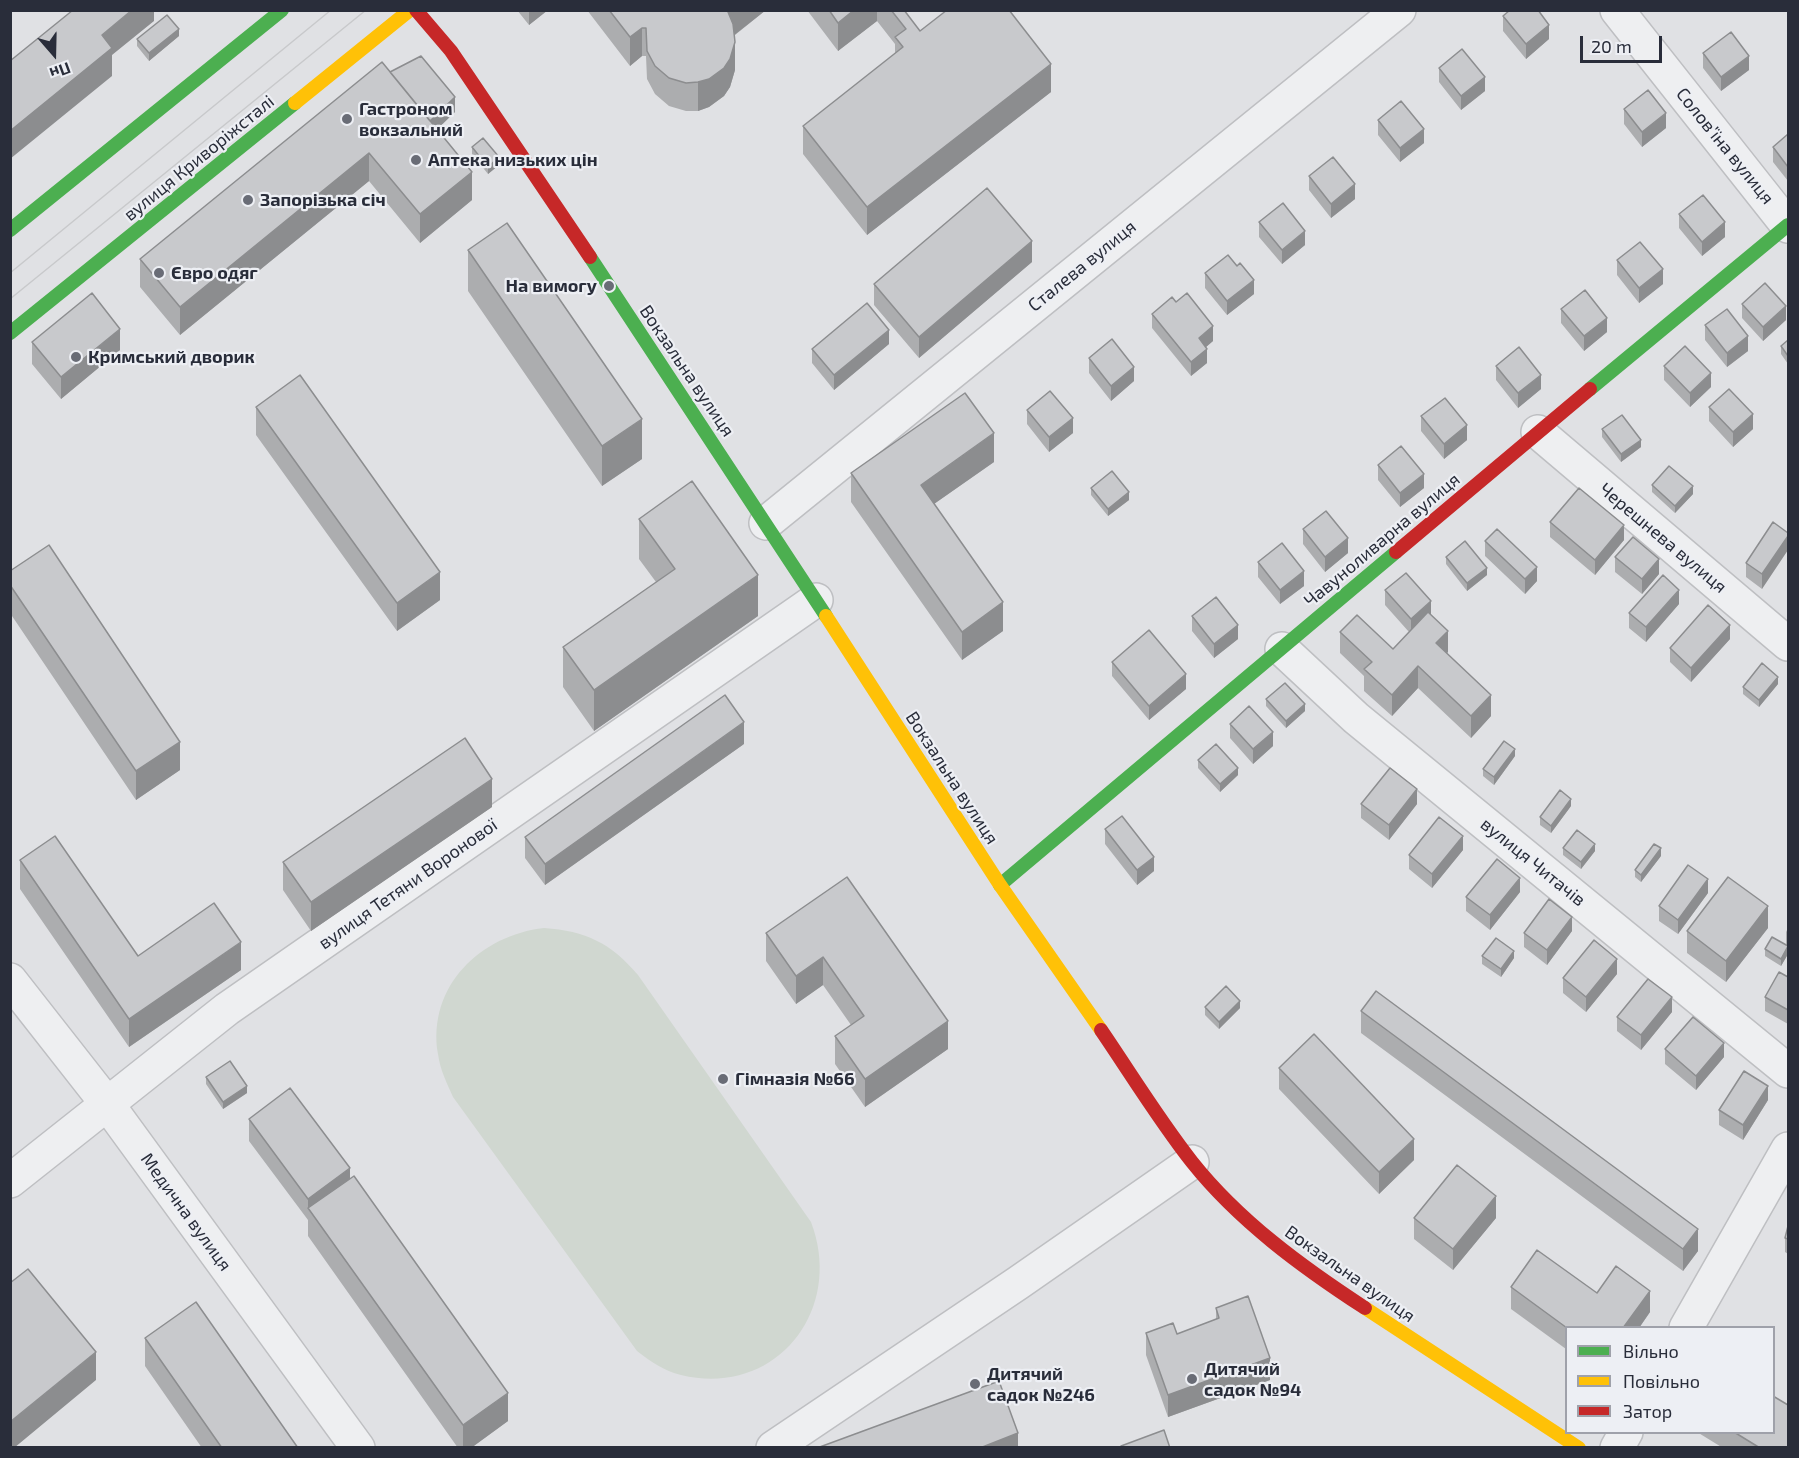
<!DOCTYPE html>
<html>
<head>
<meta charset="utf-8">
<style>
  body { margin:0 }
  #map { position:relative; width:1799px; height:1458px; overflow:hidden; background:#e0e1e4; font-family:"Exo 2",sans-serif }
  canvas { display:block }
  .frame { position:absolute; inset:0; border:12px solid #292d3a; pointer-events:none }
  .legend { position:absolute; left:1565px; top:1326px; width:210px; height:108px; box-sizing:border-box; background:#edeff4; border:2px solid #9fa1aa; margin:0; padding:8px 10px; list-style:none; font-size:18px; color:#292d3a }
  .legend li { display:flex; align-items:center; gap:12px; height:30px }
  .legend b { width:30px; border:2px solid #9fa1aa }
  .north { position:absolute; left:24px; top:24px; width:60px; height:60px; -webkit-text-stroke:4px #edeff4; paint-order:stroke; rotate:160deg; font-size:16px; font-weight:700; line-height:24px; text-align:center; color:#292d3a }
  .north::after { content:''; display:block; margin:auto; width:21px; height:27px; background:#292d3a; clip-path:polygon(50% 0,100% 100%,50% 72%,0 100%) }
  .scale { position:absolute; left:1580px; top:36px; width:82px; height:27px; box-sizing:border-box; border:3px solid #292d3a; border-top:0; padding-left:8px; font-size:18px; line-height:21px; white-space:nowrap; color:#292d3a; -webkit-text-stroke:4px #edeff4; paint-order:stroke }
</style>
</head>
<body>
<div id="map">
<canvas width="1799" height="1458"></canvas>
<div class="frame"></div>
<ul class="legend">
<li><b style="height:8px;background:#4caf50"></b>Вільно</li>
<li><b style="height:8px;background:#ffc107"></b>Повільно</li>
<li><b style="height:8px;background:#c62828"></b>Затор</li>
</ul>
<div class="north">Пн</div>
<div class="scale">20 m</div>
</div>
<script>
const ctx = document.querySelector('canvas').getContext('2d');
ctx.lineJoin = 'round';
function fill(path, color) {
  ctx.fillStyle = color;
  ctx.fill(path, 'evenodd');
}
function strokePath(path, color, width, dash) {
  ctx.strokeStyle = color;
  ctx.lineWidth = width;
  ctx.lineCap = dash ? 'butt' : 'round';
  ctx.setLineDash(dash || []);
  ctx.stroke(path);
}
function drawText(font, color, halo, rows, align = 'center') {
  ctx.font = font + ' "Exo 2",sans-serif';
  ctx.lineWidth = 4.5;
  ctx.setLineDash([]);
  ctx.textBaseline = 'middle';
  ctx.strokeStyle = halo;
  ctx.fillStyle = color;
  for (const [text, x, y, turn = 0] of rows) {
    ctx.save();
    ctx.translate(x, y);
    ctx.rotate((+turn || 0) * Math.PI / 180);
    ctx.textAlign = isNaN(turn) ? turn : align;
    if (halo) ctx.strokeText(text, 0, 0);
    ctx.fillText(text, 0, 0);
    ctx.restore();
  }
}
fill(new Path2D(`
  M544,928C586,931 611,943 638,975L811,1222C845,1311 775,1398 681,1375C664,1371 650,1361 637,1351L453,1097C447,1083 440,1070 438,1054C427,986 481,935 544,928Z`), '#d0d7d0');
const street = new Path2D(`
  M1617,10L1788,226
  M1538,432L1788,644
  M766,523L1399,10
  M1282,649L1356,718L1788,1071
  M10,980L108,1105L358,1448
  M10,1181L227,1009L816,600
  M1686,1328L1788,1149
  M773,1448L1018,1283L1192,1162
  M1617,1448L1626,1432`);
strokePath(street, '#bebfc2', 36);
strokePath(street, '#eeeff1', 33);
strokePath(new Path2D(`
  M10,230L282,10
  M590,257L826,616
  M10,333L295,103
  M1590,389L1788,225
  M1000,885L1396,552`), '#4caf50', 14);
strokePath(new Path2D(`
  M295,103L410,10
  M826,616L1000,885L1101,1030
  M1365,1308L1579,1448`), '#ffc107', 14);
strokePath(new Path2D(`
  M416,10L451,51L590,257
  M1396,552L1590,389
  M1101,1030C1131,1074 1159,1120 1192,1162C1239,1221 1302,1267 1365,1308`), '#c62828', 14);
strokePath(new Path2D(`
  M10,273L331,10
  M10,299L366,10`), '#c8c9cb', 1.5);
fill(new Path2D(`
  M517,10H548L529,25Z
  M587,10H766L735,35V70L730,87L724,96L709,107L698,111H686L669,106L655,94L647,79L646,56H642L630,66Z
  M807,10H904L920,31L1051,92L867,235L803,154V126L895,54V44L877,21L838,51Z
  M1503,16L1549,39L1526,59L1503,31Z
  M179,36L149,61L137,46V39Z
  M1703,53L1749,70L1721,91L1703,68Z
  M1439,68L1485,91L1461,110L1439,82Z
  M390,72L455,112L437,129L472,200L420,243L369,181L180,335L140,287V259Z
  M1624,109L1666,128L1642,147L1624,124Z
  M1378,120L1424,143L1400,162L1378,135Z
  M1788,134V181L1773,162V147Z
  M472,147L499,165L488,174L472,154Z
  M1309,176L1355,199L1331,218L1309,190Z
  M1679,214L1725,237L1702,256L1679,228Z
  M1259,222L1305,245L1282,264L1259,237Z
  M468,250L642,459L602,486L468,291Z
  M1617,260L1663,284L1639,303L1617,275Z
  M1032,262L919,358L874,305V284Z
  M1205,273L1254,294L1227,315L1205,288Z
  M1742,304L1786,320L1763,341L1742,318Z
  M1561,309L1607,332L1584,351L1561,323Z
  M1152,314L1213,341L1206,347L1207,363L1191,376L1152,328Z
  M1705,325L1748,351L1727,367L1705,340Z
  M1788,340V364L1781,354V346Z
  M32,342L120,350L61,399L32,364Z
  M889,344L834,390L812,363V349Z
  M1089,358L1134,381L1111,401L1089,373Z
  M1496,366L1541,389L1518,408L1496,380Z
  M1664,366L1711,387L1690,407L1664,380Z
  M256,407L440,600L397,631L256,435Z
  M1709,407L1753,429L1733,447L1709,421Z
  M1027,410L1073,433L1049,452L1027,424Z
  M1421,416L1467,440L1444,459L1421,431Z
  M1602,429L1641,447L1621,462L1602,437Z
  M994,462L934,504L1003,631L962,660L851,502V473Z
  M1378,465L1424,488L1400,507L1378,480Z
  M1652,485L1693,494L1675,513L1652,492Z
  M1091,488L1129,500L1108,516L1091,495Z
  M639,519L758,616L594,731L563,687V647L656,582L639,559Z
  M1550,522L1624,540L1595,575L1550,537Z
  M1773,522L1762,589L1746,577V563Z
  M1303,529L1348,553L1325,572L1303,544Z
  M1485,541L1537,581L1525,594L1485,556Z
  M1446,557L1487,575L1467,591L1446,564Z
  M1615,557L1659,574L1642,594L1615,572Z
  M1258,562L1304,586L1280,604L1258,577Z
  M10,571L180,770L136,800L10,613Z
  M1385,590L1431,615L1448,652L1447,653L1491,716L1471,738L1418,688L1392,716L1364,691V676L1340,653V632L1393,649L1409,632L1385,605Z
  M1679,604L1646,642L1629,628V613Z
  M1192,616L1238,639L1214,658L1192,631Z
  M1730,639L1691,682L1670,662V648Z
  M1112,662L1186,689L1149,720L1112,676Z
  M1778,684L1759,707L1743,694V687Z
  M1266,699L1305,711L1286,728L1266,706Z
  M1230,724L1273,746L1253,764L1230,738Z
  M744,744L545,885L525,858V837Z
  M1515,756L1494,785L1483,776V769Z
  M1198,760L1238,775L1220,792L1198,768Z
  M1361,804H1417L1389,840L1361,818Z
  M1571,806L1551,833L1540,825V817Z
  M492,807L311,931L283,890V862Z
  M1105,829L1154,871L1137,885L1105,844Z
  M1563,848L1595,851L1581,869L1563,855Z
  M1463,850L1432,888L1409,869V855Z
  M1661,856L1641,882L1635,877V870Z
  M20,860L138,956L241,970L129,1047L20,889Z
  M847,877L948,1049L865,1107L835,1064V1036L851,1025L823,985L796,1004L766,961V933Z
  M1520,892L1490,930L1466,911V897Z
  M1708,893L1678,934L1659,921V906Z
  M1768,928L1726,982L1687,953V931Z
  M1788,928V954L1781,966L1765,956V949L1786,945V932Z
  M1572,931L1547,965L1524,947V933Z
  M1482,956L1514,958L1501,977L1482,964Z
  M1617,974L1586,1012L1563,993V978Z
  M1788,977V1024L1765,1011V997Z
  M1205,1007L1240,1008L1219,1029L1205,1015Z
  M1361,1011L1698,1251L1683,1271L1361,1033Z
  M1672,1012L1641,1050L1617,1031V1017Z
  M1665,1049L1724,1057L1696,1090L1665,1064Z
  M1279,1068L1414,1160L1379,1194L1279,1089Z
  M206,1077L247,1093L223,1109L206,1084Z
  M1768,1100L1743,1140L1719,1125V1110Z
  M249,1119L350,1179L508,1421L471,1448H458L308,1236V1220L249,1141Z
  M1414,1218H1496L1453,1270L1414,1239Z
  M1788,1226V1254L1785,1252V1238Z
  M1511,1287L1650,1312L1639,1328H1566V1349L1511,1309Z
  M1216,1308L1270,1380L1168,1417L1146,1355V1333L1177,1334L1216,1319Z
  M145,1338L298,1448H202L145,1366Z
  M1697,1432H1773L1788,1448H1723Z`), '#acadaf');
fill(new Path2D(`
  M132,10H154V21L112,55V76L10,159V131L102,35Z
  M529,10H548L529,25Z
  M730,10H766L728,40V12Z
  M854,10H877V21L838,51V23Z
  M1549,25V39L1526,59V44Z
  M642,28V56L630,66V37Z
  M179,29V36L149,61V53Z
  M735,42V70L730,87L724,96L709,107L698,111V82Z
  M1749,56V70L1721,91V77Z
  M1051,64V92L867,235V207Z
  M1485,77V91L1461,110V96Z
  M455,97V112L424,142V127Z
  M1666,113V128L1642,147V132Z
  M1424,129V143L1400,162V148Z
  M369,153V181L180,335V307Z
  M499,157V165L488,174V167Z
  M472,172V200L420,243V214Z
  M1355,184V199L1331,218V204Z
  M1725,222V237L1702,256V242Z
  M1305,231V245L1282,264V250Z
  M1032,241V262L919,358V337Z
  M1663,269V284L1639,303V288Z
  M1254,280V294L1227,315V301Z
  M1786,306V320L1763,341V327Z
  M1607,318V332L1584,351V336Z
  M1213,326V341L1199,353V338Z
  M120,329V350L61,399V377Z
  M889,330V344L834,390V375Z
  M1748,336V351L1727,367V353Z
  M1207,349V363L1191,376V362Z
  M1134,367V381L1111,401V386Z
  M1711,373V387L1690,407V393Z
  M1541,375V389L1518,408V393Z
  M1753,414V429L1733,447V432Z
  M1073,418V433L1049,452V437Z
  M642,419V459L602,486V446Z
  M1467,425V440L1444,459V444Z
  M994,433V462L921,513V485Z
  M1641,440V447L1621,462V454Z
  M1424,474V488L1400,507V493Z
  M1693,486V494L1675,513V506Z
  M1129,492V500L1108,516V509Z
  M1624,525V540L1595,575V560Z
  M1788,536V550L1762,589V574Z
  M1348,538V553L1325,572V557Z
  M1659,559V574L1642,594V579Z
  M1537,567V581L1525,594V579Z
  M1487,568V575L1467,591V583Z
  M1304,571V586L1280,604V590Z
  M440,572V600L397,631V603Z
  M758,575V616L594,731V690Z
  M1679,590V604L1646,642V627Z
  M1431,601V616L1411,634V619Z
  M1003,602V631L962,660V632Z
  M1238,625V639L1214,658V644Z
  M1730,625V639L1691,682V668Z
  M1448,631V652L1436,664V643Z
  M1418,666V688L1392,716V695Z
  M1186,674V689L1149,720V706Z
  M1778,677V684L1759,707V700Z
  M1491,695V716L1471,738V716Z
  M1305,704V711L1286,728V721Z
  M744,722V744L545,885V864Z
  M1273,732V746L1253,764V749Z
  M180,742V770L136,800V771Z
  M1515,749V756L1494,785V777Z
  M1238,768V775L1220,792V784Z
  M492,779V807L311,931V902Z
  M1417,789V804L1389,840V825Z
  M1571,799V806L1551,833V826Z
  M1463,836V850L1432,888V874Z
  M1595,844V851L1581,869V862Z
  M1661,848V856L1641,882V875Z
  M1154,857V871L1137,885V870Z
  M1520,878V892L1490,930V915Z
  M1708,879V893L1678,934V920Z
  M1768,906V928L1726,982V961Z
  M1572,917V931L1547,965V950Z
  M241,942V970L129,1047V1019Z
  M1788,946V954L1781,966V959Z
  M1514,951V958L1501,977V969Z
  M823,957V985L796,1004V976Z
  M1617,959V974L1586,1012V997Z
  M1672,997V1012L1641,1050V1035Z
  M1240,1001V1008L1219,1029V1022Z
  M948,1021V1049L865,1107V1079Z
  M1724,1043V1057L1696,1090V1076Z
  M247,1086V1093L223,1109V1102Z
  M1768,1086V1100L1743,1140V1125Z
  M1414,1139V1160L1379,1194V1172Z
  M350,1168V1189L308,1208V1220V1199Z
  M1496,1196V1218L1453,1270V1249Z
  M1698,1229V1251L1683,1271V1249Z
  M1650,1291V1312L1639,1328H1623Z
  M96,1352V1380L14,1448H10V1422Z
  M1270,1358V1380L1168,1417V1395Z
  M508,1393V1421L471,1448H463V1425Z
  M1018,1433V1448H980Z`), '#8c8d8f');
const building = new Path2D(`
  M73,10H132L102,35L112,48L10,131V61Z
  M609,10H730L728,12L733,24L735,42L730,59L724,68L709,79L698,82L686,83L669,78L655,66L647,51L646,28H642L630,37Z
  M829,10H854L838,23Z
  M891,10H904L920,31L947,10H1009L1051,64L867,207L803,126L903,47L895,37L906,29Z
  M1510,10H1538L1549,25L1526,44L1503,16Z
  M167,15L179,29L149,53L137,39Z
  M1731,32L1749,56L1721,77L1703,53Z
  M1462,49L1485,77L1461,96L1439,68Z
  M421,56L455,97L430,121L390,72Z
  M382,62L472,172L420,214L369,153L180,307L140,259Z
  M1648,90L1666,113L1642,132L1624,109Z
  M1401,101L1424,129L1400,148L1378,120Z
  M1788,134V167L1773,147Z
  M483,138L499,157L488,167L472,147Z
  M1333,157L1355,184L1331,204L1309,176Z
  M987,188L1032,241L919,337L874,284Z
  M1703,195L1725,222L1702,242L1679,214Z
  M1283,203L1305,231L1282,250L1259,222Z
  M507,223L642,419L602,446L468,250Z
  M1640,242L1663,269L1639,288L1617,260Z
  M1228,255L1237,266L1240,263L1254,280L1227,301L1205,273Z
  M1765,283L1786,306L1763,327L1742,304Z
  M1585,290L1607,318L1584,336L1561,309Z
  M92,293L120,329L61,377L32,342Z
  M1187,293L1213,326L1199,338L1207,349L1191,362L1152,314L1172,297L1176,302Z
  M867,303L889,330L834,375L812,349Z
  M1727,309L1748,336L1727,353L1705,325Z
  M1112,339L1134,367L1111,386L1089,358Z
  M1788,340V356L1781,346Z
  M1685,346L1711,373L1690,393L1664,366Z
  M1519,347L1541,375L1518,393L1496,366Z
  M300,375L440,572L397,603L256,407Z
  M1729,389L1753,414L1733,432L1709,407Z
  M1050,391L1073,418L1049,437L1027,410Z
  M965,393L994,433L921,485L1003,602L962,632L851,473Z
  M1445,398L1467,425L1444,444L1421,416Z
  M1622,415L1641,440L1621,454L1602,429Z
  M1401,446L1424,474L1400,493L1378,465Z
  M1669,466L1693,486L1675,506L1652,485Z
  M1112,471L1129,492L1108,509L1091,488Z
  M692,481L758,575L594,690L563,647L675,569L639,519Z
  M1579,488L1624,525L1595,560L1550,522Z
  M1326,511L1348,538L1325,557L1303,529Z
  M1773,522L1788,533V536L1762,574L1746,563Z
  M1497,529L1537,567L1525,579L1485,541Z
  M1633,537L1659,559L1642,579L1615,557Z
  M1465,541L1487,568L1467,583L1446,557Z
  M1282,543L1304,571L1280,590L1258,562Z
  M49,545L180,742L136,771L10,585V571Z
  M1406,573L1431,601L1411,619L1385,590Z
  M1663,575L1679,590L1646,627L1629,613Z
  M1216,597L1238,625L1214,644L1192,616Z
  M1708,605L1730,625L1691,668L1670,648Z
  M1428,612L1448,631L1436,643L1491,695L1471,716L1418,666L1392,695L1364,669L1372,662L1340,632L1357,615L1393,649Z
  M1149,630L1186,674L1149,706L1112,662Z
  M1762,663L1778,677L1759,700L1743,687Z
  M1285,683L1305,704L1286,721L1266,699Z
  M725,695L744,722L545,864L525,837Z
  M1249,706L1273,732L1253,749L1230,724Z
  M465,738L492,779L311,902L283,862Z
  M1504,741L1515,749L1494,777L1483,769Z
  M1216,744L1238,768L1220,784L1198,760Z
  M1390,768L1417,789L1389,825L1361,804Z
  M1560,790L1571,799L1551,826L1540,817Z
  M1122,816L1154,857L1137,870L1105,829Z
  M1439,817L1463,836L1432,874L1409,855Z
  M1577,830L1595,844L1581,862L1563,848Z
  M55,836L138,956L214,903L241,942L129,1019L20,860Z
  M1654,844L1661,848L1641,875L1635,870Z
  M1497,859L1520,878L1490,915L1466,897Z
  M1688,865L1708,879L1678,920L1659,906Z
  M847,877L948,1021L865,1079L835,1036L864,1016L823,957L796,976L766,933Z
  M1728,877L1768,906L1726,961L1687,931Z
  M1549,899L1572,917L1547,950L1524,933Z
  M1772,937L1788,946L1781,959L1765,949Z
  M1496,938L1514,951L1501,969L1482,956Z
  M1594,940L1617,959L1586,997L1563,978Z
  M1779,972L1788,977V1010L1765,997Z
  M1648,979L1672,997L1641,1035L1617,1017Z
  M1226,986L1240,1001L1219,1022L1205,1007Z
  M1376,991L1698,1229L1683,1249L1361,1011Z
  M1693,1017L1724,1043L1696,1076L1665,1049Z
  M1314,1034L1414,1139L1379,1172L1279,1068Z
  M230,1061L247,1086L223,1102L206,1077Z
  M1744,1071L1768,1086L1743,1125L1719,1110Z
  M290,1088L350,1168L308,1199L249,1119Z
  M1457,1165L1496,1196L1453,1249L1414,1218Z
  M354,1176L508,1393L463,1425L308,1208Z
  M1788,1226V1239L1785,1238Z
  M1537,1250L1597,1293L1616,1266L1650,1291L1623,1328H1567L1511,1287Z
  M28,1269L96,1352L10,1422V1327L11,1326H10V1283Z
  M1248,1296L1270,1358L1168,1395L1146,1333L1173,1323L1177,1334L1219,1318L1216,1308Z
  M196,1302L298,1448H222L145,1338Z
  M999,1381L1018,1433L980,1448H817Z
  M1773,1396L1788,1405V1448H1760L1734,1432H1773Z
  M1164,1430L1170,1448H1121V1446Z`);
fill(building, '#c8c9cc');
strokePath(building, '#8c8d8f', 1.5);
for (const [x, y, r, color] of [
  [347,119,6,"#696c76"],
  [416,160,6,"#696c76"],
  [248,200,6,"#696c76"],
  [159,273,6,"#696c76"],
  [609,286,6,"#696c76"],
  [76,357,6,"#696c76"],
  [723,1079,6,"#696c76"],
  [1192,1379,6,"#696c76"],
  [975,1384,6,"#696c76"]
]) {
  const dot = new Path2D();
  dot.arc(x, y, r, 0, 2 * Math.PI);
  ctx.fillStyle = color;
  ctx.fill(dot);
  strokePath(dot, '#edeff4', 2);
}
drawText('bold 18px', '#292d3a', '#edeff4', [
  ["Гастроном",359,109],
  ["вокзальний",359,130],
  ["Аптека низьких цін",428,160],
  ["Запорізька січ",260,200],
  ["Євро одяг",171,273],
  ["На вимогу",597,286,"right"],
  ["Кримський дворик",88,357],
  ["Гімназія №66",735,1079],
  ["Дитячий",1204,1369],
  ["садок №94",1204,1390],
  ["Дитячий",987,1374],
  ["садок №246",987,1395]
], 'left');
drawText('18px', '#292d3a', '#edeff4', [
  ["Соловʼїна вулиця",1725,146,51],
  ["вулиця Криворіжсталі",199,158,-39],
  ["Сталева вулиця",1082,266,-39],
  ["Вокзальна вулиця",687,371,56],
  ["Черешнева вулиця",1663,538,40],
  ["Чавуноливарна вулиця",1382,540,-40],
  ["Вокзальна вулиця",952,778,57],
  ["вулиця Читачів",1533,862,39],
  ["вулиця Тетяни Воронової",408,884,-35],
  ["Медична вулиця",186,1212,54],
  ["Вокзальна вулиця",1350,1274,35]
]);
</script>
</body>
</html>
